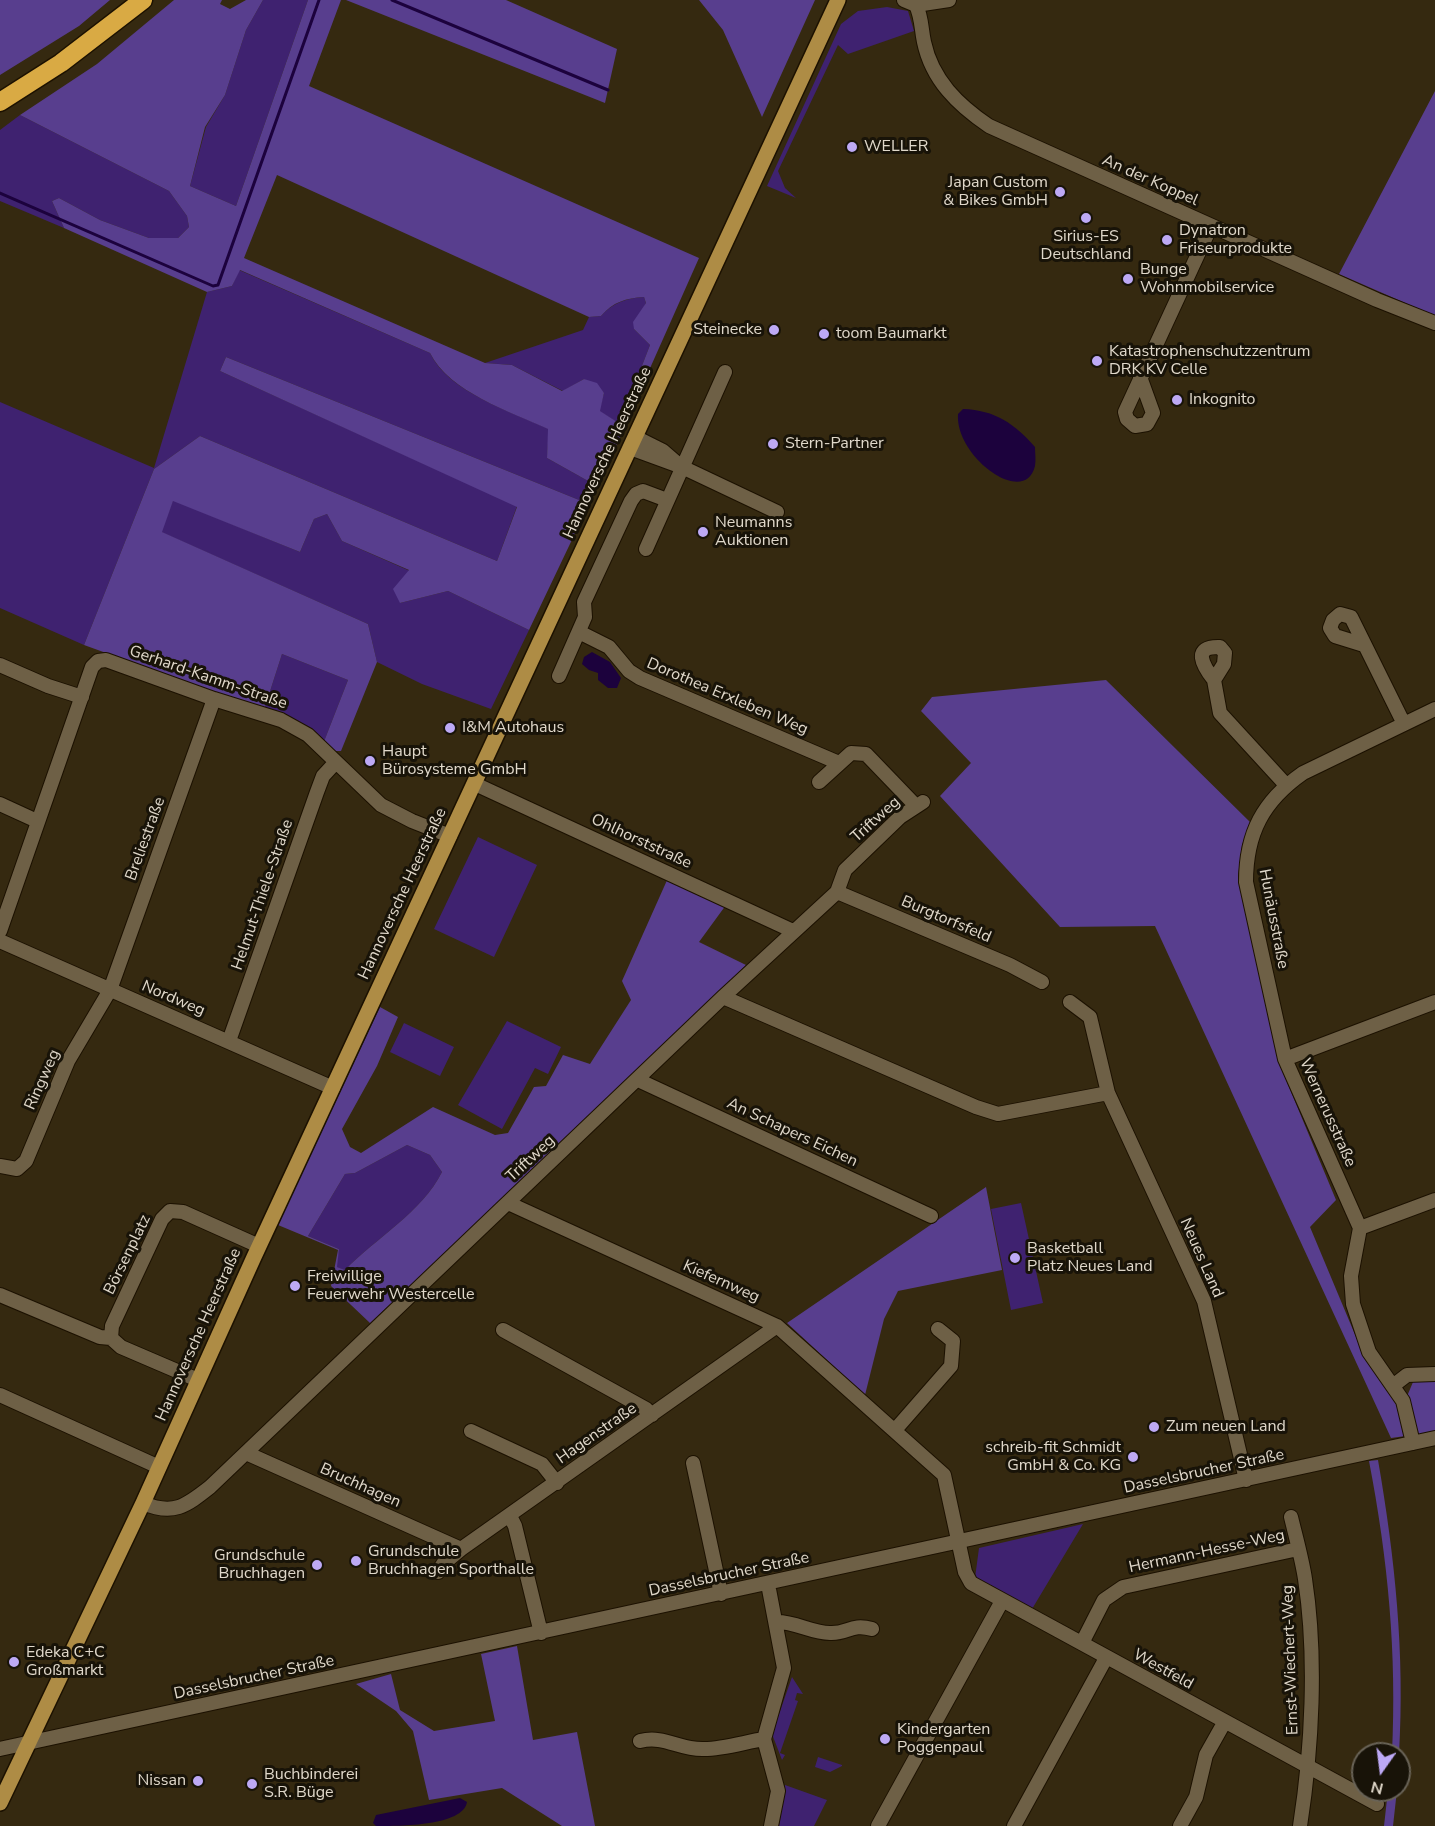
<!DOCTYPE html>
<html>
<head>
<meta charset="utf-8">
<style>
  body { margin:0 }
  #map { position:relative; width:1435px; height:1826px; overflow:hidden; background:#352910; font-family:"Nunito Sans",sans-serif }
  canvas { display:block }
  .north { position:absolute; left:1351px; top:1742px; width:60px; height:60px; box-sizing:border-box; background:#181308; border:2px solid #686256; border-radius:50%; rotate:194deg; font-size:16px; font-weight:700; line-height:24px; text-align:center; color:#e0d8ca }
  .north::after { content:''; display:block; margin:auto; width:21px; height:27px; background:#bda9f5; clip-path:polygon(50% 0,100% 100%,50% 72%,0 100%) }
</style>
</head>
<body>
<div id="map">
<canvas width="1435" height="1826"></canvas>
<div class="north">N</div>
</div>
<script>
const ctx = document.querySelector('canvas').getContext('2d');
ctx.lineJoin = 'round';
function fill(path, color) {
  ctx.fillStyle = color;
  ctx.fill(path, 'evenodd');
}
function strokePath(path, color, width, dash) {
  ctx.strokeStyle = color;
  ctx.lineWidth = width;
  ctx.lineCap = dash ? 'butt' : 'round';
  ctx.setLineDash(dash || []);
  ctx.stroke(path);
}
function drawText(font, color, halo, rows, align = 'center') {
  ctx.font = font + ' "Nunito Sans",sans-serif';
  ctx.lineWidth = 6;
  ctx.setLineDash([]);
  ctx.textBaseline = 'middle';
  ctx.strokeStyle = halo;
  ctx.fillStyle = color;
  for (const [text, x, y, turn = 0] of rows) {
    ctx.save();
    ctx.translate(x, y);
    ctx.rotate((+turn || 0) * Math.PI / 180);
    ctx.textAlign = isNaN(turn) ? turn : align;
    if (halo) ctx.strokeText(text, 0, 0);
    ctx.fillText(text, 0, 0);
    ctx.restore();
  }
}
fill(new Path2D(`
  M263,0H308L236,206L190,186L206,127L225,95L246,30Z
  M887,7L908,11L914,31L848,54L838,45L778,171L785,188L796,198L767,186L841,24L858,11Z
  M20,115L169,191L187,216L189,227L178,238H149L100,220L59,198L52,201L64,228L0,201V130Z
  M239,270L430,353C448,392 512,412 549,429L547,458L597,486L589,504L226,357L220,371L517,506L497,561L200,436L154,469L84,645L0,608V402L154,468L207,292L232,286Z
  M644,297L646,303L634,329L650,345L626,407L631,411L625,427L599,411L604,393L584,379L563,391L512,365L485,363L583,330L589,317L601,316C612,303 627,298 644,297Z
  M173,500L300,552L314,519L327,514L342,541L410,571L400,603L448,591L529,630L491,709L422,684L377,662L368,624L161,532Z
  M282,654L348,680L323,744L264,710Z
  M478,837L537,865L494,957L434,929Z
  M507,1021L561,1047L548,1074L535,1068L502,1129L458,1105Z
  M404,1023L454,1047L440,1076L390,1052Z
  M407,1145L430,1155L442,1172C422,1212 376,1238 345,1270L336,1267L339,1249L308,1236L345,1174L355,1173Z
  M1021,1203L1043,1303L1011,1310L991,1209Z
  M1083,1524L1032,1609L975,1578L979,1548Z
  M792,1677L803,1694L797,1693L795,1700L798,1701L780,1753L785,1755L782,1760L772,1734Z
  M818,1757L842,1765V1766L830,1772L815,1767Z
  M785,1785L827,1800L814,1826H779Z`), '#3f2270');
fill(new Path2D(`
  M0,0H110L79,26L0,75Z
  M174,0H222L220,4L230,9L246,0H263L246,30L225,95L205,127L190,186L236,206L308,0H341L309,86L699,258L631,411L626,407L650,345L634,329L633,322L646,303L644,297C626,298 613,302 601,316L589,317L277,175L244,258L485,363L512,365L562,391L584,379L597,383L604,393L600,411L625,427L597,486L547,458L548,429C511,412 449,392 430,353L240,270L232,286L207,292L64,228L52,201L59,198L100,220L149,238H178L189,227L187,216L169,191L20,115L97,64Z
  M346,0H506L617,49L605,103Z
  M699,0H815L762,117L723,30Z
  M1435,91V316L1339,274Z
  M226,357L589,504L529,630L448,591L400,603L393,589L409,570L342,541L327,514L314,519L300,552L173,501L162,532L368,624L377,662L341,751H331L323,744L348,680L282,654L264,710L84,645L154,469L200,436L497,561L517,507L220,371Z
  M1106,680L1250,822L1242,845L1238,876L1279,1063L1336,1200L1310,1227L1361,1349L1394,1396L1408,1394L1413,1382L1435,1381V1432L1391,1438L1155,926L1060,927L940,796L971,763L921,711L932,697Z
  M668,878L726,905L699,942L746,965L634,1077L370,1323L331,1286L338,1250L278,1225L380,1007L398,1017L377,1066L342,1129L350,1147L361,1153L433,1107L495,1135L508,1133L534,1087L546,1086L563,1055L590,1064L631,1000L622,981ZM407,1145L430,1155L442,1172C422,1212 376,1238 345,1270L337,1267L339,1249L308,1236L345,1174L355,1173Z
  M986,1187L1002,1270L898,1291L884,1319L865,1395L787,1323Z
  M1378,1460C1395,1558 1405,1654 1399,1754H1392C1397,1653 1388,1560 1369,1461Z
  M517,1646L533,1740L577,1732L595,1826H562L502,1788L429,1800L413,1731L396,1711L356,1684L391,1674L400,1710L434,1731L495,1721L481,1654Z
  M1388,1790H1397L1393,1826H1384Z`), '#583e8e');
fill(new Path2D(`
  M963,409C995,410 1015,424 1035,447C1035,453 1036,460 1035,466C1025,508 955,457 958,414Z
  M592,652L610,662L621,678L617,688H608L598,680V673L589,670L582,664L584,657Z
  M460,1798L467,1802C463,1826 400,1826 376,1826L373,1823L376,1815Z`), '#1c023d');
strokePath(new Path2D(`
  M392,0L608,90
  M0,193L213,286L218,285L319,0`), '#1c023d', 3);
const minor = new Path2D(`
  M904,0L916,5L949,0
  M916,5C922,18 921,28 924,42C932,80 958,105 989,126L1377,300L1435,323
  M1140,377L1153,413L1147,424L1135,426L1127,419L1125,412L1211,226
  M635,437L663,451L678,464
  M630,448L682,467L777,512
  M646,549L725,372
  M579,632L609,647L629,671L640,678L839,763
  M1364,645L1335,636L1330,628L1333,620L1340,614L1351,617L1404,724
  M0,665L48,686L82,697
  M559,676L585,617L584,602L631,501L636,494L643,491L667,500
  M1214,680C1203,666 1191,646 1220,647L1225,653L1224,664L1214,680L1220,713L1286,785
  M819,782L851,753L866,754L916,806
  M475,784L793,931
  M0,804L37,821
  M837,892L1010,965L1042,982
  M0,931L92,667L98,661L106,660L214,699L281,720L308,735L381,805L412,821L450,836
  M0,941L333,1088
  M723,997L976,1107L998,1114L1108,1093L1204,1301L1246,1480
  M1070,1002L1090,1017L1108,1093
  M229,1041L317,792L323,776L335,763
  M1285,1059L1435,1002
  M638,1080L931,1216
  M0,1166L17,1169L26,1161L68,1061L110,990L214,699
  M508,1203L777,1326L944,1475L965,1572L971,1583L1377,1804
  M1360,1228L1435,1200
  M0,1295L100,1337L111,1338L121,1347L198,1380
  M503,1330L646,1409L652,1415
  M111,1338L112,1326L162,1219L170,1211L183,1212L259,1246
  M1394,1385L1407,1375L1435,1374
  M0,1395L159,1467
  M895,1430L951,1366L953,1341L938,1329
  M471,1431L542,1464L557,1483
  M1413,1443L1403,1401L1369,1352L1353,1304L1351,1276L1360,1228L1285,1059L1246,882C1246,833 1263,801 1303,773L1435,709
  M246,1453L461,1549
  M693,1463L721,1594
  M143,1503C173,1516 186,1506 210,1487L723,997L837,892L845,870L900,817L923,802
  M510,1516L515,1526L541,1633
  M1291,1517C1296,1538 1302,1559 1305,1579C1317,1657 1312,1749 1300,1826
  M438,1572L443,1564L461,1549L777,1326
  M768,1584L784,1668L764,1739L778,1791L771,1826
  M777,1622C796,1622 812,1633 830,1633C848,1634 851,1623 872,1629
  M1082,1643L1104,1600L1123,1587L1298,1549
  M640,1741C665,1735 679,1750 704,1749C724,1749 745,1742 764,1739
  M0,1749L1435,1438
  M878,1826L1002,1601
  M1014,1826L1106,1658
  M1180,1826L1196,1797L1206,1755L1224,1723`);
const major = new Path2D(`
  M0,1803L143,1503L254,1257L838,0`);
const highway = new Path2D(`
  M0,102L61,63L143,0`);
strokePath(minor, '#1c1100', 16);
strokePath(major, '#1c1100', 18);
strokePath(highway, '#1c1100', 21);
strokePath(minor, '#6e6046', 14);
strokePath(major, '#ae8c45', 15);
strokePath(highway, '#d9aa44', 18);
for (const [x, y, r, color] of [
  [852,147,6,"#bda9f5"],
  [1060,192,6,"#bda9f5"],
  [1086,218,6,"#bda9f5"],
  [1167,240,6,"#bda9f5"],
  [1128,279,6,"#bda9f5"],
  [774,330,6,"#bda9f5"],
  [824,334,6,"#bda9f5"],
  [1097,361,6,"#bda9f5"],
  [1177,400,6,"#bda9f5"],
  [773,444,6,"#bda9f5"],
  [703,532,6,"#bda9f5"],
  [450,728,6,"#bda9f5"],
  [370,761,6,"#bda9f5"],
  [1015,1258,6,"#bda9f5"],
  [295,1286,6,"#bda9f5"],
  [1154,1427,6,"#bda9f5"],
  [1133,1457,6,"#bda9f5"],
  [356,1561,6,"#bda9f5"],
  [317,1565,6,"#bda9f5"],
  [14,1662,6,"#bda9f5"],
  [885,1739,6,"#bda9f5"],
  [198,1781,6,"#bda9f5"],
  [252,1784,6,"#bda9f5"]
]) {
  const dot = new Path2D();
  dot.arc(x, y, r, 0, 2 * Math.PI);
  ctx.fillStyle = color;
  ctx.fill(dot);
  strokePath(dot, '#181308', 2);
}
drawText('16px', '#e0d8ca', '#181308', [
  ["WELLER",864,147],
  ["Japan Custom",1048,183,"right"],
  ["& Bikes GmbH",1048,201,"right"],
  ["Dynatron",1179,231],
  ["Friseurprodukte",1179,249],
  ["Sirius-ES",1086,237,"center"],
  ["Deutschland",1086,255,"center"],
  ["Bunge",1140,270],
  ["Wohnmobilservice",1140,288],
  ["Steinecke",762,330,"right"],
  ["toom Baumarkt",836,334],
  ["Katastrophenschutzzentrum",1109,352],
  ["DRK KV Celle",1109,370],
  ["Inkognito",1189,400],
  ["Stern-Partner",785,444],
  ["Neumanns",715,523],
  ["Auktionen",715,541],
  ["I&M Autohaus",462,728],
  ["Haupt",382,752],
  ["Bürosysteme GmbH",382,770],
  ["Basketball",1027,1249],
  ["Platz Neues Land",1027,1267],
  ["Freiwillige",307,1277],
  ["Feuerwehr Westercelle",307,1295],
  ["Zum neuen Land",1166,1427],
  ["schreib-fit Schmidt",1121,1448,"right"],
  ["GmbH & Co. KG",1121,1466,"right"],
  ["Grundschule",368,1552],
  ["Bruchhagen Sporthalle",368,1570],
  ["Grundschule",305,1556,"right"],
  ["Bruchhagen",305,1574,"right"],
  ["Edeka C+C",26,1653],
  ["Großmarkt",26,1671],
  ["Kindergarten",897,1730],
  ["Poggenpaul",897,1748],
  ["Buchbinderei",264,1775],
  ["S.R. Büge",264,1793],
  ["Nissan",186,1781,"right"]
], 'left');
drawText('16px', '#e0d8ca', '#181308', [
  ["An der Koppel",1150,181,24],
  ["Hannoversche Heerstraße",608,453,-65],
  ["Gerhard-Kamm-Straße",208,678,19],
  ["Dorothea Erxleben Weg",727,697,23],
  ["Triftweg",876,820,-42],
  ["Breliestraße",146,839,-70],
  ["Ohlhorststraße",641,842,25],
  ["Hannoversche Heerstraße",403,894,-65],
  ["Helmut-Thiele-Straße",263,895,-71],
  ["Hunäusstraße",1273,919,79],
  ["Burgtorfsfeld",946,920,23],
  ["Nordweg",173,999,23],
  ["Ringweg",43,1080,-66],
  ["Wernerusstraße",1327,1113,66],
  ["An Schapers Eichen",792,1133,25],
  ["Triftweg",531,1159,-43],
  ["Börsenplatz",128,1255,-64],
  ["Neues Land",1201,1258,66],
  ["Kiefernweg",721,1282,24],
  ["Hannoversche Heerstraße",199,1335,-66],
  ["Hagenstraße",597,1434,-35],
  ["Dasselsbrucher Straße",1204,1472,-12],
  ["Bruchhagen",360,1486,24],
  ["Hermann-Hesse-Weg",1207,1552,-12],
  ["Dasselsbrucher Straße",729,1575,-12],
  ["Ernst-Wiechert-Weg",1291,1660,-92],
  ["Westfeld",1163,1670,29],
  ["Dasselsbrucher Straße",254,1678,-12]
]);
</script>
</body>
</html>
